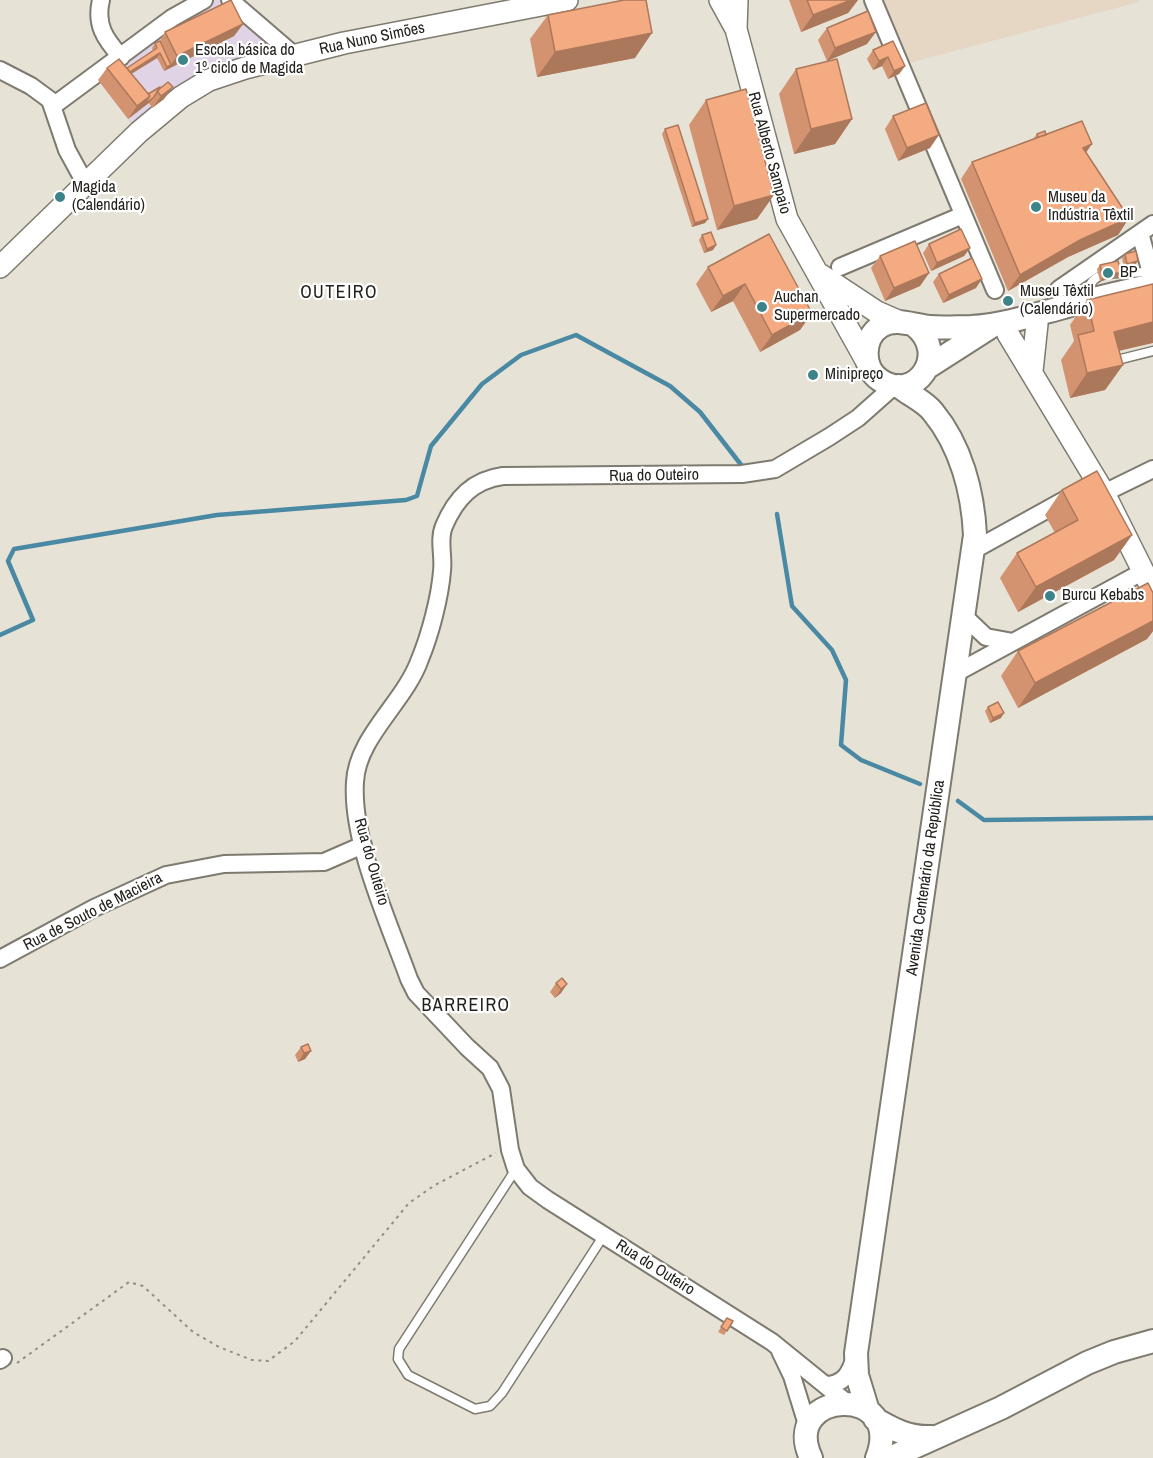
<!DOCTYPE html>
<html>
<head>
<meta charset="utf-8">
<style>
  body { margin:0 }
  canvas { display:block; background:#e7e2d6 }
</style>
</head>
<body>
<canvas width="1153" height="1458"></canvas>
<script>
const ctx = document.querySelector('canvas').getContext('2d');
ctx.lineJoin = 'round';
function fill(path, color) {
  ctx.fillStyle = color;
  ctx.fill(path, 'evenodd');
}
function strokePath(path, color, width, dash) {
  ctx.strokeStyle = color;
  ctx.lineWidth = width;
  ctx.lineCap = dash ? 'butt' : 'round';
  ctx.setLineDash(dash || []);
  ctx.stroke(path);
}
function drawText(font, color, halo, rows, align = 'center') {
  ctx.font = font + ' "Archivo Narrow",sans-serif';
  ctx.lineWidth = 4.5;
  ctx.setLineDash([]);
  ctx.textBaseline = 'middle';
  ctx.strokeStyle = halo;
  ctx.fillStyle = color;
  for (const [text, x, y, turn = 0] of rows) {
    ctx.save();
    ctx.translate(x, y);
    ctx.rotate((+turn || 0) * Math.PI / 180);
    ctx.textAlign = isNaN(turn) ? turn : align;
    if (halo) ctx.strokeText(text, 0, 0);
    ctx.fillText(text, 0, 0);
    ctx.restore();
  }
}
fill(new Path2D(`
  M881,0H1138L1139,2L909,63Z`), '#e6d6c4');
fill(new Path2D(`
  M212,0H223L270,45L264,51L187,79L133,126L98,80L153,43L152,37Z`), '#e1d3e6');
strokePath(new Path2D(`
  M777,514L792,606L832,650L846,680L841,745L861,760L920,784
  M0,635L33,620L8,561L14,549L217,515L406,500L417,496L431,446L482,384L521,355L576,335L670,386L700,412L742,466
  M958,801L984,820L1153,818`), '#4a89a3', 4.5);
const service = new Path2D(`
  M1086,299C1089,262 1125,277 1150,271
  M1113,361L1153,351
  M516,1169L399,1349L398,1359L408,1375L475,1409L490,1406L502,1393L604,1235`);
const minor = new Path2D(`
  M101,0C95,25 105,39 121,57
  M230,0L294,55
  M873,0L995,290
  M0,70L31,86L50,100L67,150L85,183
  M53,106L172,18L204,0
  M1140,233L1153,280
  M840,267L963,215
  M1059,289L1153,224
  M1104,493L1153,469
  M974,550L1068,498
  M965,617L986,637L1013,642
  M956,673L1144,571
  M0,959L94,908L166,875L224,864L324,862L363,845
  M780,1351L792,1376L808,1428
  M0,1360L3,1358
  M825,1385C844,1385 850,1373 855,1357
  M846,1402L772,1342L548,1200L530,1187L516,1169L510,1150L501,1089L490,1068L467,1047L416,993L409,979C389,923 351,841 355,782C357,737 405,702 420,659C430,635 440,597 442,571C444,556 438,540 444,526C456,498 473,480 503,476L742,474L775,469L829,437L858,418L894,386`);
const tertiary = new Path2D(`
  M720,0L736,29
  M737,0L736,29L787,219L867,362
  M0,267L139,132L181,97L209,80L245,68L344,43L567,0
  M821,275L877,312L900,322
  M1004,323L1008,334L1104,493L1153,591
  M1032,371L1037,324L1036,315`);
const secondary = new Path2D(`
  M914,325C951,354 915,404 880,380C862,368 862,338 881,326C896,317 914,326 930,327C943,328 958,327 971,327C1003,325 1034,315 1064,307C1094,298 1124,292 1153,285
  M928,367L992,326
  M868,1411L857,1375L856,1353L975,535C973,492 961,446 933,412C925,401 909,395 899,386
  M875,1419C894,1430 909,1438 932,1437
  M811,1458C779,1389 906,1383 877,1458
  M890,1458L1001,1408L1087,1363L1114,1352L1153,1341`);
strokePath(service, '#7e7a6f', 11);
strokePath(minor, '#7e7a6f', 20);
strokePath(tertiary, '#7e7a6f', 24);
strokePath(secondary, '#7e7a6f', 26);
strokePath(new Path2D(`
  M17,1363L129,1282L143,1286L193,1332L219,1347L252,1360L268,1361L295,1341L409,1203L435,1185L496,1153`), '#928e86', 2, [3, 4.5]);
strokePath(service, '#fff', 8);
strokePath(minor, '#fff', 16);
strokePath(tertiary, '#fff', 21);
strokePath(secondary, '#fff', 22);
fill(new Path2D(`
  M789,0H858L848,13L801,32Z
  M548,15L635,58L537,77L530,39Z
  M243,24L234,36L164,71L157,58L131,74L148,94L160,87L164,99L152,108L149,103L150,102L128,119L98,80L107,68H127L153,51L152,48L155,43L160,41L165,32Z
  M827,28L867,44L827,61L818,40Z
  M873,50L905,66L899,74L888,79L882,66L873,70L867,59Z
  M796,69L852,119L835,144L794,154L779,94Z
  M706,100L757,219L717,230L689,125Z
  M893,116L930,148L898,161L885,129Z
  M665,129L708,219L705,223L692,227L662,134Z
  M1037,134L1046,135L1086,152L1129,218L1118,235L1068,257L1008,291L961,179L972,162L1033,139Z
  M702,235L716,245L713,250L704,253L699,240Z
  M929,244L970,248L964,256L931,271L923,253Z
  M1125,254L1135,265L1124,268L1122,258Z
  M880,256L929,273L920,286L885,301L871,268Z
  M1100,265L1118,277L1100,281L1097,269Z
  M708,267L812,313L800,330L760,352L733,301L711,312L696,284Z
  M939,274L976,288L943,303L933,282Z
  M1087,300L1119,351L1123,365L1105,390L1070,398L1061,360L1074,341L1070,325Z
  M1062,490L1132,535L1114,560L1018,612L1000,578L1017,553L1055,533L1045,515Z
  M1153,593V631L1147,639L1018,708L1001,676L1018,651Z
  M988,707L1001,718L990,723L985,711Z
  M556,983L567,984L561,993L555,998L550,992Z
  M301,1047L311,1051L305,1059L298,1062L295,1055Z
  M727,1318L733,1321L724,1335L718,1332Z`), '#d39370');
fill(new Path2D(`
  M851,0H858L848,13L801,32L813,15Z
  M243,24L234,36L164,71L167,67L171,65L177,56Z
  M876,32L867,44L827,61L835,48Z
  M652,33L635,58L537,77L555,52Z
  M160,53L157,58L123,79L126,75Z
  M888,57L882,66L873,70L879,61Z
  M905,66L899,74L888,79L894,71Z
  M173,87L164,99L152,108L161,96Z
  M150,96L153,98L150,102L128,119L137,106Z
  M852,119L835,144L794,154L811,129Z
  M939,135L930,148L898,161L907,148Z
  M1092,144L1080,161L1083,148Z
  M774,195L757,219L717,230L734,206Z
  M1129,218L1118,235L1068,257L1008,291L1020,275L1080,240Z
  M708,219L705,223L692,227L695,223Z
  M716,245L713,250L704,253L707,249Z
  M970,248L964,256L931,271L937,263Z
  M1138,261L1135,265L1124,268L1127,264Z
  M1121,272L1118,277L1100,281L1103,277Z
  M929,273L920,286L885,301L894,288Z
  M982,279L976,288L943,303L949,295Z
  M745,284L733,301L711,312L723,296Z
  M812,313L800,330L760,352L772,335Z
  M1153,322V343L1097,356L1114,332Z
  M1123,365L1105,390L1070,398L1087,373Z
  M1132,535L1114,560L1018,612L1036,587Z
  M1153,621V631L1147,639L1018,708L1035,683Z
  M1004,713L1001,718L990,723L993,718Z
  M567,984L561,993L555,998L561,989Z
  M311,1051L305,1059L298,1062L304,1053Z`), '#ac785b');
const building = new Path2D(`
  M231,0L243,24L177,56L165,32Z
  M624,0H646L652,33L555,52L548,15Z
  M807,0H851L813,15Z
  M868,11L876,32L835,48L827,28Z
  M160,41L171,65L167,67L160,53L130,72L127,68L157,48L155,43Z
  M893,41L905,66L894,71L888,57L879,61L873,50Z
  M119,59L150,96L137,106L107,68Z
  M837,59L852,119L811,129L796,69Z
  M168,82L173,87L161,96L157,91Z
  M160,87V88L153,98L144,104L150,96L148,94Z
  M746,89L774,195L734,206L706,100Z
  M926,103L939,135L907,148L893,116Z
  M1082,121L1092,144L1083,148L1129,218L1080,240L1020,275L972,162Z
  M678,125L708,219L695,223L665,129Z
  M1045,131L1046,135L1038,137L1037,134Z
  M961,229L970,248L937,263L929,244Z
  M711,232L716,245L707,249L702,235Z
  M769,234L812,313L772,335L745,284L723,296L708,267Z
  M915,241L929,273L894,288L880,256Z
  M1136,251L1138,261L1127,264L1125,254Z
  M972,258L982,279L949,295L939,274Z
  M1118,261L1121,272L1103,277L1100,265Z
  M1153,284V322L1114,332L1123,365L1087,373L1078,335L1094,331L1087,300Z
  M1097,471L1132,535L1036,587L1017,553L1078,520L1062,490Z
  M1148,583L1153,593V621L1035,683L1018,651Z
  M998,702L1004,713L993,718L988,707Z
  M562,978L567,984L561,989L556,983Z
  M308,1044L311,1051L304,1053L301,1047Z
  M727,1318L733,1321L727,1331L721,1327Z`);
fill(building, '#f5ab82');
strokePath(building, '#ac785b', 1.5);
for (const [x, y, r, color] of [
  [183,60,6,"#3c8487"],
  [60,197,6,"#3c8487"],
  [1036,207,6,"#3c8487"],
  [1108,273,6,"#3c8487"],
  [1008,301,6,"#3c8487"],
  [762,307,6,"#3c8487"],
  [813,375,6,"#3c8487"],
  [1050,596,6,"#3c8487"]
]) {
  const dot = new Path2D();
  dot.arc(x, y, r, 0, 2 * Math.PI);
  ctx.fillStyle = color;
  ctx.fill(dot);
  strokePath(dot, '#fff', 2);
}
drawText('16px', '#23211d', '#fff', [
  ["Rua Nuno Simões",372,39,-12],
  ["Rua Alberto Sampaio",769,153,75],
  ["Rua do Outeiro",654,476,-1],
  ["Rua do Outeiro",371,862,74],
  ["Avenida Centenário da República",926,878,-82],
  ["Rua de Souto de Macieira",93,912,-27],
  ["Rua do Outeiro",655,1268,32]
]);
drawText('16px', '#23211d', '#fff', [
  ["Escola básica do",195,51],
  ["1º ciclo de Magida",195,69],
  ["Magida",72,188],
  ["(Calendário)",72,206],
  ["Museu da",1048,198],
  ["Indústria Têxtil",1048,216],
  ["BP",1120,273],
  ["Museu Têxtil",1020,292],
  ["(Calendário)",1020,310],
  ["Auchan",774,298],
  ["Supermercado",774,316],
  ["Minipreço",825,375],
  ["Burcu Kebabs",1062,596]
], 'left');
ctx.letterSpacing = '1.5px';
drawText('18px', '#23211d', '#fff', [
  ["OUTEIRO",339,293],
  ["BARREIRO",466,1006]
]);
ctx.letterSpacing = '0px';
</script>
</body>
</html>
